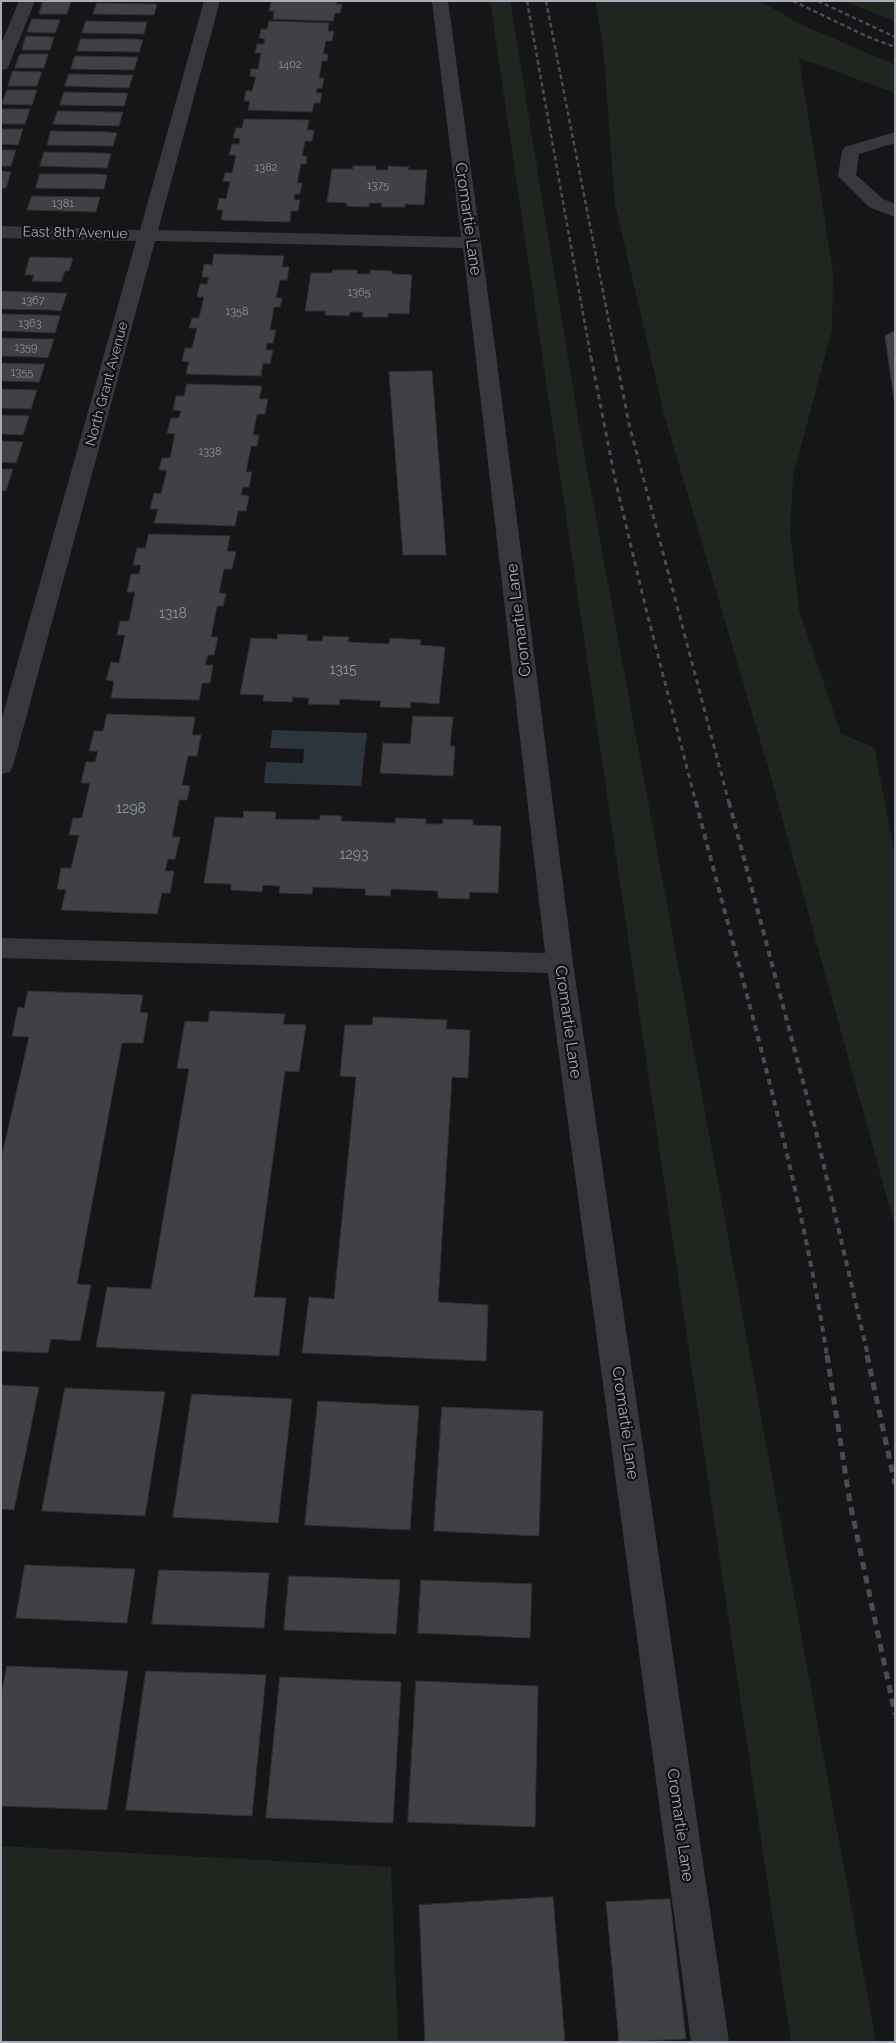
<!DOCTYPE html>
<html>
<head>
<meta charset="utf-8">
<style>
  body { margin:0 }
  #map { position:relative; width:896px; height:2043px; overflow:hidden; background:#161618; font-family:Raleway,sans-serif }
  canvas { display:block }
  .frame { position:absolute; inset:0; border:2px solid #a8adb8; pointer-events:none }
</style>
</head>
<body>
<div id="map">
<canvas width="896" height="2043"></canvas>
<div class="frame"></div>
</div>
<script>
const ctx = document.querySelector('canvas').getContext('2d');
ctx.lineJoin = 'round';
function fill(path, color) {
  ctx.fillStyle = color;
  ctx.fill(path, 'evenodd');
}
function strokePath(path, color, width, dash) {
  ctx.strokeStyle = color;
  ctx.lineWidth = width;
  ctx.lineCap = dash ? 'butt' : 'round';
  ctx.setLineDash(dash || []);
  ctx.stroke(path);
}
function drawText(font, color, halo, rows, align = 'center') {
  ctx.font = font + ' Raleway,sans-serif';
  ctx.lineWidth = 4.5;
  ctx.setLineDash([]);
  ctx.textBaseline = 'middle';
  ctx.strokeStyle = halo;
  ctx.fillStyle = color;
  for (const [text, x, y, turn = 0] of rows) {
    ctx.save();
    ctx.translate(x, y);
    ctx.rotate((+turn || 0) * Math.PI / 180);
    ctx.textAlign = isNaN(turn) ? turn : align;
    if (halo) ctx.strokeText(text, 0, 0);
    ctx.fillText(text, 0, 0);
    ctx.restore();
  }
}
fill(new Path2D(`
  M490,1H510L579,426L876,2042H791Z
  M595,1H760L800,24L895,65V93L799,58L833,272L832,330L793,476L790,532L799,610L841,734L874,747L895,855V1227L768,767L664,414L615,204L603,45Z
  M843,1H895V21Z
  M1,1846L391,1867L398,2042H1Z`), '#1e261f');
fill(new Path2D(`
  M272,730L367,733L361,786L264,783L266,762L303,763L304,749L270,748Z`), '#2c353c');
const building = new Path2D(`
  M43,1H71L67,14H39Z
  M277,1H337L336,4H342L340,13H335L333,21L273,19L274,11H269L271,3Z
  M97,3L148,4H157L154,15L93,14Z
  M32,19L60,20L55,33L27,32Z
  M86,21L138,22H147L144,34L82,33Z
  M269,21L329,23L328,31H334L332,41H326L323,54H328L327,61H322L319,78H324L322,88H317L316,93H322L320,103H314L312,112L248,110L250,101H244L246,91H252L256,77L250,76L251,69H258L261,53H255L257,44H264L265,39L259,38L261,29H267Z
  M26,36L54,37L50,50H22Z
  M81,39H134L143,40L139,52L77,51Z
  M20,54H48L44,68H15Z
  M75,56L128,57H138L134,70L71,69Z
  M13,71L42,72L37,86H8Z
  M69,74L123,75H133L129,88L65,86Z
  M7,90H37L32,105L2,104Z
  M64,92L119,93H128L124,106L60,105Z
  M1,109H30L25,124H1Z
  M58,111L113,112H123L119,126L53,124Z
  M244,119L309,120L307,130H314L312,141H305L302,156H307L306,164H301L297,183H302L300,194H295L294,200H300L298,211H291L290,222L221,220L223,210H217L219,198L226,199L230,182L223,181L225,173H232L236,155H229L232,144H239L240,138H233L236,128H242Z
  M1,129H23L18,145L1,144Z
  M51,131L108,132L117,133L113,146L47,145Z
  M1,150H16L11,166H1Z
  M44,152L102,153L111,154L107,168L40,166Z
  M353,166H376V170H388V166L409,167L408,170H427L424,205L405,204V207H381L382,203H369V207L346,206L347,203L327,202L332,169H353Z
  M1,171L11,172L6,188H1Z
  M40,174H98L107,175L104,189L36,188Z
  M32,196L90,197H100L96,212L27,210Z
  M214,254L284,256L282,267H289L287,280H280L276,298H282L280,307H274L270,330H276L273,343H267L266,350H273L270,364L263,363L261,376L186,374L189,362L182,361L185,348H192L197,328H189L192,318H199L204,297H197L200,284H207L209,277H202L204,264L212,265Z
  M30,257L73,258L69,271H65L61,282L32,281L34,275H25Z
  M333,270H357V274H370V270L392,271V274L412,275L409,314L388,313V317H362L363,312H350L349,316L325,315L326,311H305L311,273H332Z
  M1,291L58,293H67L61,311L51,310L1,309Z
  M1,314L50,315L60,316L55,333L1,331Z
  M895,331V407L885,336Z
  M1,338L44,339H54L48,358L37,357L1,356Z
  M1,363L34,364H45L39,382L1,381Z
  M432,371L446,555H403L389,372Z
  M187,384L262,386L259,399H268L265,414H257L253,435H259L257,446H251L246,472H252L249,487H243L241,495L249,496L246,511H238L235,526L154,523L158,509H150L154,493L161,494L167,470H159L162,458H170L175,434L167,433L171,418H179L181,411L173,410L176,396H184Z
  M1,389L37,390L31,409L1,408Z
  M1,415L29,416L23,435L1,434Z
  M1,441L23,442L16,463L1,462Z
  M1,469H13L6,491L1,490Z
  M149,534L230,536L227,551L236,552L232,569H224L219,593L226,594L223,606H217L211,637H218L214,655H208L205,665H213L210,683H202L199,700L111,698L114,681L106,680L111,662L119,663L125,635H117L120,621H129L135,592H127L131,574H139L141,565H133L137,548H145Z
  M278,634L307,635V641H322L323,636L349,637L348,642L389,644L390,638L421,640L420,645L445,647L439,704L411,702L410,708L380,707L381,701L340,699L339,705L308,704L309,698L293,697L292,702L263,701L264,695L240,694L251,638L277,639Z
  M107,714L195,717L192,735H201L197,756H188L182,785L190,786L187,800H179L172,837H180L175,859H168L165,871H174L170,893H162L157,914L61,910L66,890L57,889L61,868H71L79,835H69L73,818H82L90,783H81L86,762H95L98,751H89L94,731H103Z
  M413,716L453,717L450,746H455L453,776L380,773L383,743L410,744Z
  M244,811L276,812L275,819L320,820V815L342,816L341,821L395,823L396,818L426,819V824H443V819L473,820V825L501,826L498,893L470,892L469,899L438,898V891L391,889L390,896L365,895L366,889L313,887L312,894L279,893L280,886L263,885L262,892L231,890V884L204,883L215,817L243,818Z
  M28,991L143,995L140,1012L148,1013L143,1043H122L77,1284L91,1285L80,1341L51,1339L48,1353L1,1351V1159L29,1037L12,1036L18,1007L24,1008Z
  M210,1011L285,1014L283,1024L306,1025L299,1072L285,1071L254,1297L286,1298L279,1356L96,1347L107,1287L151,1289L189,1069L177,1068L185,1021L208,1022Z
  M373,1017L447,1020L446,1029L470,1030L468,1078L452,1077L438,1302L488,1305L486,1361L302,1353L309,1297L334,1299L356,1077L340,1076L345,1025H372Z
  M1,1385L39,1387L14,1510L1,1509Z
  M65,1388L165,1392L145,1516L42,1511Z
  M192,1394L292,1399L278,1523L173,1517Z
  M318,1401L419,1406L410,1530L305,1525Z
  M442,1407L543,1411L539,1536L434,1531Z
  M25,1565L135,1569L127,1623L16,1618Z
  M159,1570L269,1573L264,1628L152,1624Z
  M289,1576L400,1580L396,1634L284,1630Z
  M421,1580L532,1584L530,1638L418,1633Z
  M7,1666L128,1671L107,1810L1,1806V1696Z
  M146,1671L266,1675L252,1816L126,1810Z
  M280,1677L401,1682L393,1823L266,1818Z
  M416,1681L538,1686L535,1827L408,1822Z
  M553,1897L565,2042H425L419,1905Z
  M670,1899L686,2039L619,2042L606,1902Z`);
fill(building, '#404145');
strokePath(building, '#303034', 1);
fill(new Path2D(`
  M19,1H35L9,65L7,69L1,70V44Z
  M204,1H220L158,230L461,237L432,1H448L496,354L573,963L729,2042H691L548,973L1,958V938L545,953L463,248L155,241L13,766L10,772L1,774V721L136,241L1,238V226L140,230Z
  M895,132V143L859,154L856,175L883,199L895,204V217L869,207L838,176L842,151L845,147Z`), '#37383d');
strokePath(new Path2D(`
  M527,1L591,358
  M546,1L616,358
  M793,1L866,36L895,47
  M818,1L895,37`), '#4a4c52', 2.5, [4.5, 3]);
strokePath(new Path2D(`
  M591,357L615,479L645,605L696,803
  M616,357L629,424L729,803`), '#4a4c52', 3, [5, 4.5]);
strokePath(new Path2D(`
  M696,802C743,985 798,1169 827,1356
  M729,802L814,1123L868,1356`), '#4a4c52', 4, [6, 5]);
strokePath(new Path2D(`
  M827,1355L850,1503L895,1714
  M867,1355L895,1484`), '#4a4c52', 5, [8, 6]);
drawText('11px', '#8e929b', null, [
  ["1402",290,65],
  ["1382",266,168],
  ["1375",378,186],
  ["1381",63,204],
  ["1365",359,293],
  ["1367",33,301],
  ["1358",237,312],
  ["1363",30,324],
  ["1359",26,348],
  ["1355",22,373],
  ["1338",210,452]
]);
drawText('14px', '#a8adb8', '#111113', [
  ["East 8th Avenue",75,233,1],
  ["North Grant Avenue",107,384,-75]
]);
drawText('14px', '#8e929b', null, [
  ["1318",173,614],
  ["1315",343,670],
  ["1298",131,809],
  ["1293",354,855]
]);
drawText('16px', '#a8adb8', '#111113', [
  ["Cromartie Lane",468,219,82],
  ["Cromartie Lane",519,620,-97],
  ["Cromartie Lane",568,1022,82],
  ["Cromartie Lane",625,1423,82],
  ["Cromartie Lane",680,1825,82]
]);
</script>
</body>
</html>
